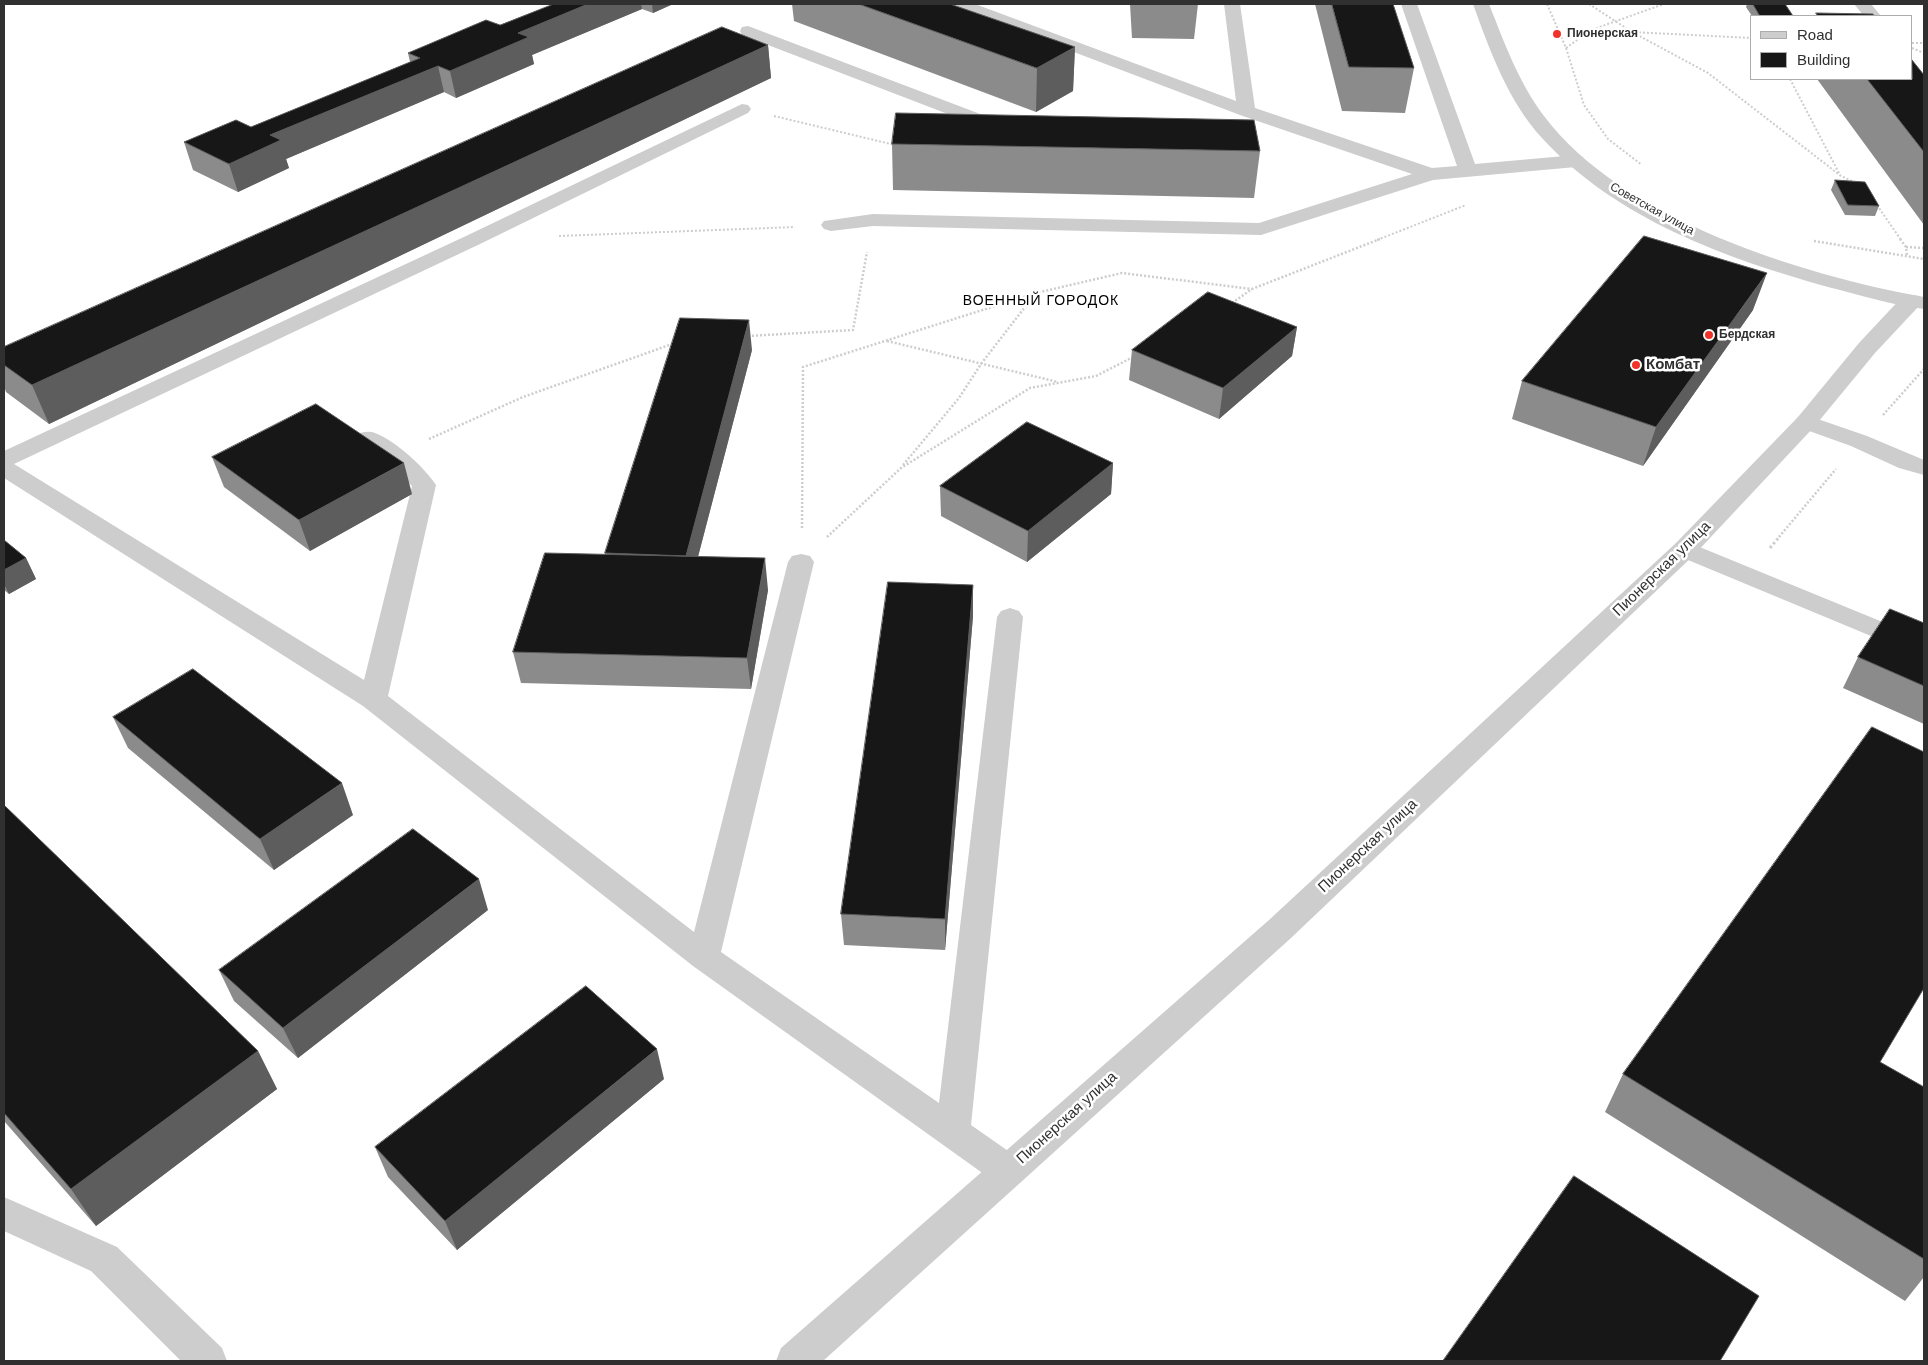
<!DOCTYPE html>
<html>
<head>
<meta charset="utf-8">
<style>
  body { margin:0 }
  #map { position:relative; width:1928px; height:1365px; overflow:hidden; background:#fff; font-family:Helvetica,sans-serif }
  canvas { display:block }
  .frame { position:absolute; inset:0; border:5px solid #303030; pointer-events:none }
  .legend { position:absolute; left:1750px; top:15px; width:162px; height:65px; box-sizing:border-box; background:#fff; border:1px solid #acacac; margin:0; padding:6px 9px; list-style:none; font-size:15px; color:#303030 }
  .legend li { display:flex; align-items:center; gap:10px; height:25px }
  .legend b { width:25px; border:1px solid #acacac }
</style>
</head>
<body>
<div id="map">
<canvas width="1928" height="1365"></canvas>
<div class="frame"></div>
<ul class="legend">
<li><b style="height:6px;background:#cdcdcd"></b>Road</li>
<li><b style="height:14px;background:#171717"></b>Building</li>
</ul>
</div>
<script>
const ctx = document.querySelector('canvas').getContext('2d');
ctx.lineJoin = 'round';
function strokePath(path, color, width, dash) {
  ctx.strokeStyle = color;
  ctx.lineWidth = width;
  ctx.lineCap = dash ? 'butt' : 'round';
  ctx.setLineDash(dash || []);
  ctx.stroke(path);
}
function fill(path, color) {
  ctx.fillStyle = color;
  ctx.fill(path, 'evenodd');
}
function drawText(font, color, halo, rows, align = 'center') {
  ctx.font = font + ' Helvetica,sans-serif';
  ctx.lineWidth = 5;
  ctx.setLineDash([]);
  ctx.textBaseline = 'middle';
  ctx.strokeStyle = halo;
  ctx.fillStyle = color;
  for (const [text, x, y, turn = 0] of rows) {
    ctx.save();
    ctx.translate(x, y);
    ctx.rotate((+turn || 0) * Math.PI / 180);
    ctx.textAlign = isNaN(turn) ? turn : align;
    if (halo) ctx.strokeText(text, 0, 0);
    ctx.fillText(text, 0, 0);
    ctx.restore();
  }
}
strokePath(new Path2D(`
  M1547,4L1566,48L1584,105L1608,139L1642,165
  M1589,4L1632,32L1708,73L1841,176L1856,183
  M1591,30L1752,38
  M1912,43H1924
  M1566,48L1591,30L1664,4
  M1912,48L1924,53
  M1790,79L1839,173
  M774,116L895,145
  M1877,205L1901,240
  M559,236L795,227
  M1377,240L1466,205`), '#cdcdcd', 2, [2, 2]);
strokePath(new Path2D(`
  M1900,239L1906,247L1907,256
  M1814,241L1924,259
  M1906,247L1924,248
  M1232,303L1252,289L1380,239
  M748,336L853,330L867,252
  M887,341L1058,382
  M1883,415L1924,369
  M429,439L523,397L675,343
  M903,465L959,398L981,364L1035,294
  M802,528L803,367L1036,293L1122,273L1252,289
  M827,537L901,468L1030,388L1096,376L1135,356
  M1779,537L1836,469`), '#cdcdcd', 2.5, [2, 2]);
strokePath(new Path2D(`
  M1770,548L1780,536`), '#cdcdcd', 3, [2.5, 2.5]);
fill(new Path2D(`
  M953,4H975L1236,101L1224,4H1240L1255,108L1432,168L1457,166L1401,4H1417L1475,164L1576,155L1583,157L1585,161L1583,165L1576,167L1433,180L1261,235L873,226L831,231L824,229L821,225L824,221L873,214L1259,223L1412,174L1240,115L955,7Z
  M1854,4H1871L1881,16H1864Z
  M748,26L1004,123L1007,127L1004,131L998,133L992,131L742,35L740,31L742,27Z
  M742,104L748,105L751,109L748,113L480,244L14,464L364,680L412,486L385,459L360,443L356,438L360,433C365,432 370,431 375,433C396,441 424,467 436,485L388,696L694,932L788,562L792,556L801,554L810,556L814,562L721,952L939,1103L997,617L1001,611L1010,608L1019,611L1023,617L971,1125L1021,1160L1026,1171L1021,1182L1008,1187L995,1182L693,966L363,706L4,478V451L466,236Z
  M1806,415L1867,436L1924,460V475L1899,468L1851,446L1798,427L1794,422L1798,417Z
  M1685,541L1924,639V658L1676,555L1672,549L1676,543Z
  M4,1197L117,1247L222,1348L227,1361H181L91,1271L4,1231Z`), '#cdcdcd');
fill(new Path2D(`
  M1911,295L1919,296L1922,301L1919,306L1875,353L1814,427L1694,555L1291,938L823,1361H776L781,1348L1269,920L1676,543L1798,417L1859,343L1903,296Z`), '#cdcdcd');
fill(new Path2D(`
  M1473,4H1489C1504,42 1519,83 1544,116C1621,219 1802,275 1924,297V309C1892,305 1860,295 1828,287C1725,258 1616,219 1542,138C1508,101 1490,51 1473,4Z`), '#cdcdcd');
fill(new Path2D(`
  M554,4H673L653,13L642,9L532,55L534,64L456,98L444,92L286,159L289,168L238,192L193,170L184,142L251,127L410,62L408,53L500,25Z
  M792,4H950L1075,47L1073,91L1036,112L794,21Z
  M1130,4H1198L1194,39L1132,38Z
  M1315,4H1393L1414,68L1405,113L1342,111Z
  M1747,4H1785L1793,16H1752L1746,7Z
  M768,45L771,78L49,424L6,392L4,386V347Z
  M1924,75V225L1817,79H1912Z
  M892,144L1260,151L1254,198L893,190Z
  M1835,180L1879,206L1875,216L1845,215L1831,190Z
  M1753,310L1643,466L1512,419L1522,381Z
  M1297,327L1292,356L1219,419L1129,380L1132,350Z
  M752,350L698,557L768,590L751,689L521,683L513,652L605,555V553Z
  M212,457L412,494L310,551L224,487Z
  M1113,463L1111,494L1027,562L941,516L940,486Z
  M4,540L26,558L36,579L9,594L4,590Z
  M973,585V616L945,950L844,945L841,914Z
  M1924,623V724L1843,688L1858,657Z
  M113,717L353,815L274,870L128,748Z
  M4,805L258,1051L277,1089L96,1226L4,1121Z
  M488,910L298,1058L234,1001L219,970Z
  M1880,1062L1924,1087V1277L1905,1301L1605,1112L1623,1074Z
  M664,1079L457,1250L388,1177L375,1147Z`), '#8b8b8b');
fill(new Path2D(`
  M588,4H641L642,9L532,55L534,64L456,98L450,71L518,33Z
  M652,4H673L653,13Z
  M768,45L771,78L49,424L32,385Z
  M1075,47L1073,91L1036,112L1037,68Z
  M438,66L444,92L286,159L289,168L238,192L229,164L270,135Z
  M1767,273L1753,310L1643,466L1656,427Z
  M749,320L752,350L690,587L686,556Z
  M1297,327L1292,356L1219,419L1223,388Z
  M404,463L412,494L310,551L299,520Z
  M1113,463L1111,494L1027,562L1028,531Z
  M26,558L36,579L9,594L4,584V570Z
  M765,558L768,590L751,689L747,658Z
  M973,585V616L945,950V919Z
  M342,783L353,815L274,870L260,839Z
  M479,879L488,910L298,1058L283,1028Z
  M657,1049L664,1079L457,1250L445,1221Z
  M258,1051L277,1089L96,1226L71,1189Z`), '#5d5d5d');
const building = new Path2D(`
  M554,4H588L518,33L529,37L450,71L438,66L270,135L281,140L229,164L184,142L236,120L251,127L420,58L408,53L486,20L500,25Z
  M859,4H950L1075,47L1037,68Z
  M1332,4H1393L1414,68L1349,67Z
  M1753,4H1785L1793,16H1760Z
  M1816,13L1873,14L1874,16H1818Z
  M722,27L768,45L32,385L4,365V347Z
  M1912,60L1924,75V152L1867,79H1912Z
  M896,113L1254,120L1260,151L892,144Z
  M1835,180L1865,182L1879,206L1848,205Z
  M1644,236L1767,273L1656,427L1522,381Z
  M1208,292L1297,327L1223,388L1132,350Z
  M680,318L749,320L686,556L605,553Z
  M316,404L404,463L299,520L212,457Z
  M1027,422L1113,463L1028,531L940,486Z
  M4,540L26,558L4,570Z
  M545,553L765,558L747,658L513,652Z
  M888,582L973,585L945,919L841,914Z
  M1890,609L1924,623V686L1858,657Z
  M193,669L342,783L260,839L113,717Z
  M1872,727L1924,752V988L1880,1062L1924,1087V1259L1623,1074Z
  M4,805L258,1051L71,1189L4,1113Z
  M413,829L479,879L283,1028L219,970Z
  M586,986L657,1049L445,1221L375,1147Z
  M1574,1176L1759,1296L1720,1361H1443Z`);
fill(building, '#171717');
strokePath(building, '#5d5d5d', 1);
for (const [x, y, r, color] of [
  [1557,34,5,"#f03229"],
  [1709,335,5,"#f03229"],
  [1636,365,5,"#f03229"]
]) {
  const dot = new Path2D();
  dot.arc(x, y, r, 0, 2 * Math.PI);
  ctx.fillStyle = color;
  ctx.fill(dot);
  strokePath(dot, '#fff', 2);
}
drawText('bold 12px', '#303030', '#fff', [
  ["Пионерская",1567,34],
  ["Бердская",1719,335]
], 'left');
drawText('12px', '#303030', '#fff', [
  ["Советская улица",1652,209,29]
]);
ctx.letterSpacing = '1px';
drawText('14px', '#000', '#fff', [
  ["ВОЕННЫЙ ГОРОДОК",1041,301]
]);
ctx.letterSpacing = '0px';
drawText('bold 15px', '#303030', '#fff', [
  ["Комбат",1646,365]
], 'left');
drawText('15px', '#303030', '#fff', [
  ["Пионерская улица",1662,569,-44],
  ["Пионерская улица",1368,846,-43],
  ["Пионерская улица",1067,1118,-42]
]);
</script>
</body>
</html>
